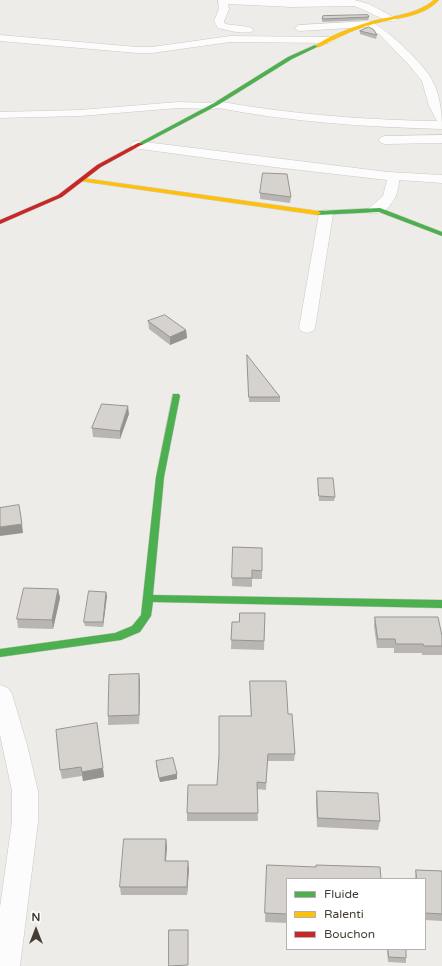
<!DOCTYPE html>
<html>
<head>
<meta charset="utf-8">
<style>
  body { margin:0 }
  #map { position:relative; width:442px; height:966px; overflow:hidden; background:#eeece8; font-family:"Varela Round",sans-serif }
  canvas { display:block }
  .legend { position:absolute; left:286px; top:878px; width:140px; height:72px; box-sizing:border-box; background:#fff; border:1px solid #b4b1ae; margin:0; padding:5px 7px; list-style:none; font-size:12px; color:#443d34 }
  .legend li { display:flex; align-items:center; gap:8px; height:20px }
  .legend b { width:20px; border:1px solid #b4b1ae }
  .north { position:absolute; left:16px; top:910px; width:40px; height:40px; -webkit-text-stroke:3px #fff; paint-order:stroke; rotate:0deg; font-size:11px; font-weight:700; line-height:16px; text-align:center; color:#443d34 }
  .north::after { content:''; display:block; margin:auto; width:14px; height:18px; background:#443d34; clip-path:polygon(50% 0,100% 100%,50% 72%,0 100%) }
</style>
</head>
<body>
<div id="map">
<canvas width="442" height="966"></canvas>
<ul class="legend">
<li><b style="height:5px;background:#4caf50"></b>Fluide</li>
<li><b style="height:5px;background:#ffc107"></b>Ralenti</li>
<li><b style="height:5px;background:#c62828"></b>Bouchon</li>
</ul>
<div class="north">N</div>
</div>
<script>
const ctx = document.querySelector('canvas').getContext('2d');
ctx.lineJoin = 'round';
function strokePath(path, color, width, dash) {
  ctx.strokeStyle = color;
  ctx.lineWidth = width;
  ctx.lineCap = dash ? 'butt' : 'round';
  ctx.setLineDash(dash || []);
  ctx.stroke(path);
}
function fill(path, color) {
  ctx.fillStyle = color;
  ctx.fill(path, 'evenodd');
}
const street = new Path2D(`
  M218,0H354L369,4L397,19L395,21C386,23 365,9 354,6L292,7L228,4L229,9L224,21L225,24L249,27L254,30C248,36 226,30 218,28L214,21L219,9Z
  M369,21C383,25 426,66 432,80C440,95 442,112 442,129C366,127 292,122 218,108L213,109L178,108L80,116L0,118V112L80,110L178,102L211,103L216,101C289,114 363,120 437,121L429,106L422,81L410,66L380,35L367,27L299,31L294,28L299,25Z
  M0,35L137,47H152L230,36L329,37L334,40L329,43L230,42L152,53H137L0,41Z
  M442,135V143L385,144L381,143L379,140L381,137L385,136Z
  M137,141L388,172L442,175V183L399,180C399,196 388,217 369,213L367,210L383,196L387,180L274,167L133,148L131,145L133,142Z
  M326,210L331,211L333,214L315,328L313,331L307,333L301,331L299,328L319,214L321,211Z
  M0,685L8,688L12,694L27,745L38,791V822L20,966H0V907L12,822V791L0,735Z`);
const fast = new Path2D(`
  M315,45L319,46L292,59L218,105L142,145L137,144L214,103L288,57Z
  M380,208L442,232V236L379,212L318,215L315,213L318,211Z
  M173,394H179L180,396L164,477L153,595L442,600V608L153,602L151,616L140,632L121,640L0,657V649L115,633L132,626L141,615L156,477Z`);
const slow = new Path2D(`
  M434,0H439C421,19 394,17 370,25C352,30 335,39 319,47L315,46C328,36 360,24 377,20C398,15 417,14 434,0Z
  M82,178L318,211L321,213L318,215L80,181V179Z`);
const jam = new Path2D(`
  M138,143L143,144L101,167L62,197L0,224V220L58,195L97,165Z`);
strokePath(street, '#cbc8c3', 1);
strokePath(fast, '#cec9bf', 1);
strokePath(slow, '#cec9bf', 1);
strokePath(jam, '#cec9bf', 1);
fill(street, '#fcfcfc');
fill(fast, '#4caf50');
fill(slow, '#ffc107');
fill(jam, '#c62828');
fill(new Path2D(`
  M323,16L369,17L368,20L322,22Z
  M360,31L377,35L376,39L360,34Z
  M260,193L291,197L290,203L260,199Z
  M148,321L186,330L187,338L170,345L149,329Z
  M247,360L280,397V402H249Z
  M129,414L120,439L93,437L92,428Z
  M318,478L335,497L334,501H319Z
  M233,547L262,548V579H252V587L232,586Z
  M58,589L60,598L53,629L18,628L17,619Z
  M106,592L107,596L103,627L85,626L84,622Z
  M265,613L264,650L231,649L232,622H239Z
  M375,617L442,636V655H422V653H394V648H377L374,626Z
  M139,674L140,683L139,724L108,725V716Z
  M250,681L288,714L295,754L294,761H267L266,790L257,789L258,821H187V813L217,785L251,716Z
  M97,723L104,777L83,781L82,776L62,779L60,770Z
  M156,761L177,774V779L160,782L156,766Z
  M317,791L380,821L378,830L317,827L316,800Z
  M166,839L167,847L166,861L189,869L187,895H121L120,887Z
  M267,865L287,879V923L265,922Z
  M416,870L442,871V923V921L425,920V879H415Z
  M387,949H406V963L388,962Z`), '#b8b5b2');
fill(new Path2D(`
  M186,330L187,338L170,345V337Z
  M128,406L129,414L120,439V431Z
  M22,524L23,533L0,536V527Z
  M58,589L60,598L53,629L52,620Z
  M106,592L107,596L103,627V622Z
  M139,674L140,683L139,724Z
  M103,768L104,777L83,781L82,772Z
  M177,774V779L160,782L159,778Z
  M166,839L167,847L165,869V861Z
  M188,861L189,869L187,895V887Z`), '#969491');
const building = new Path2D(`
  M368,15L369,17L322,19L323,16Z
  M369,27L374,30L377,35L360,31Z
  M263,173L287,174L291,197L260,193Z
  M165,315L186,330L170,337L148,321Z
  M247,355L280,397H249Z
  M102,404L128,406L120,431L92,428Z
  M318,478H333L335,497L319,496Z
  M19,505L22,524L0,527V508Z
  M233,547L262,548V571L252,570V578H232Z
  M24,588L58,589L52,620L17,619Z
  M89,591L106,592L103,622H84Z
  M240,613H265L264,641L231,640L232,622H239Z
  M375,617H438L442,636V646H424L423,644H396L395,639H378Z
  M139,674V715L108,716L109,675Z
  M250,681H286L288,714H292L295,754H268L266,783L257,782L258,813H187L188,785H217L219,755V716H251Z
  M97,723L103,768L82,772L81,767L60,770L56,730Z
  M173,758L177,774L159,778L156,761Z
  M317,791L378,793L380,821L318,818Z
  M124,839H166L165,861H188L187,887H120Z
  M267,865L316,867V865L380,867L381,879H287V914L265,913Z
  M416,870L442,871V914L425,913V879H417Z
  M169,930H188V965L169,966Z
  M388,949H406V958L389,957Z`);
fill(building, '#d6d3cf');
strokePath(building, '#969491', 1);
</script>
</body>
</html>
